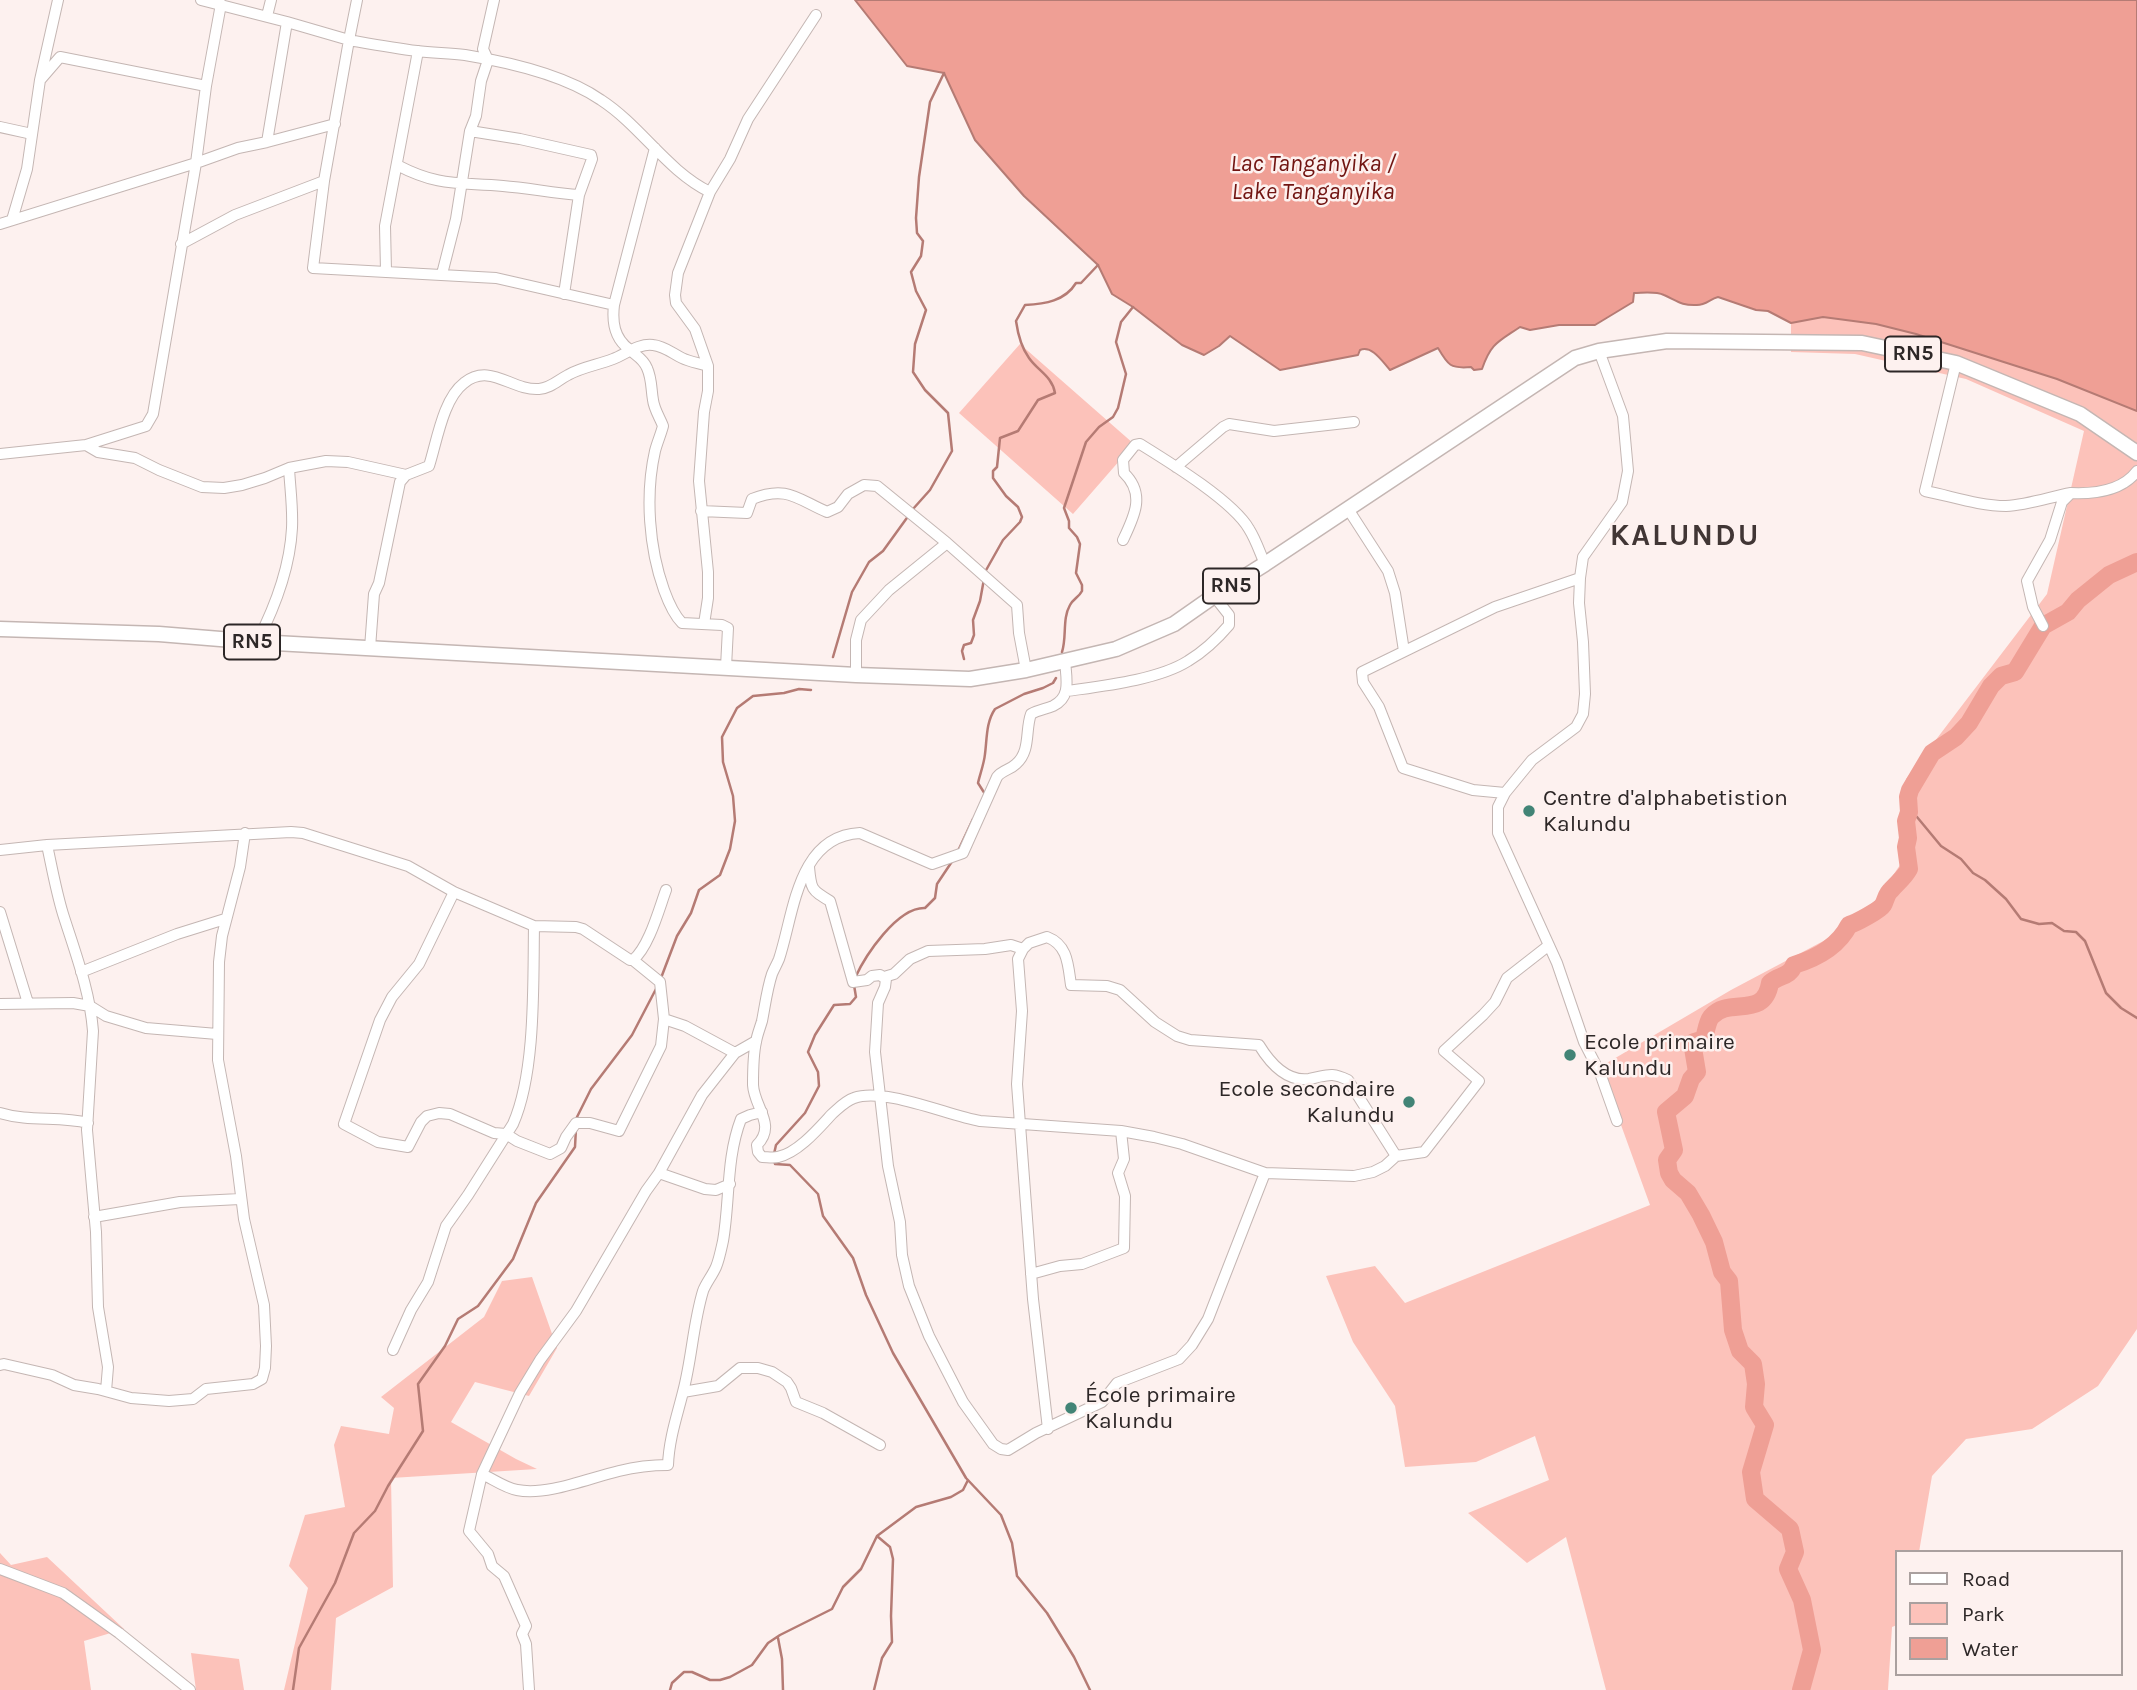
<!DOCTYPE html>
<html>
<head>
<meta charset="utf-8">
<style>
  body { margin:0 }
  #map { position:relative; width:2137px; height:1690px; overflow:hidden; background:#fdf1ef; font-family:Karla,sans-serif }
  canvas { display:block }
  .legend { position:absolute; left:1895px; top:1550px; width:228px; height:126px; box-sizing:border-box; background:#fdf1ef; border:2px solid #aaa09f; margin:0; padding:9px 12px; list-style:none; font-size:21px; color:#2d2727 }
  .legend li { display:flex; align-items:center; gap:14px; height:35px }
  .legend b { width:35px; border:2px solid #aaa09f }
</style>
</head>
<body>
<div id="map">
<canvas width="2137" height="1690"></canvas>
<ul class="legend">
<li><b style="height:9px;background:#fff"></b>Road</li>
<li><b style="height:19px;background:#fcc2ba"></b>Park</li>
<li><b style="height:19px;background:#ef9f95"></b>Water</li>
</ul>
</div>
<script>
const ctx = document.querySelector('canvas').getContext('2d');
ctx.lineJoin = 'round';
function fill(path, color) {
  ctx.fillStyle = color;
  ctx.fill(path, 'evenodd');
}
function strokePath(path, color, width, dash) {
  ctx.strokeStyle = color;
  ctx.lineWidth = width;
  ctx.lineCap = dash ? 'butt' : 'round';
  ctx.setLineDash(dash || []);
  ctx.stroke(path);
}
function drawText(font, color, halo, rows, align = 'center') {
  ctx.font = font + ' Karla,sans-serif';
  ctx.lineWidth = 5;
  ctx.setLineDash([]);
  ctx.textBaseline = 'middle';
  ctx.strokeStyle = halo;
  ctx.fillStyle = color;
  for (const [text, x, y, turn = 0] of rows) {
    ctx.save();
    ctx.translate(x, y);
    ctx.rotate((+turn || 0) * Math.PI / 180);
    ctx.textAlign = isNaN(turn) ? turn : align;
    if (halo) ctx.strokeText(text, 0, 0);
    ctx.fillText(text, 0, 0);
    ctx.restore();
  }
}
fill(new Path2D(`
  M1823,317L1876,324L1916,334L2057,379L2137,411V1329L2098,1386L2032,1429L1966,1439L1932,1476L1919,1552H1897V1625L1892,1627L1888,1690H1606L1566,1537L1527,1563L1468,1513L1549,1480L1535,1436L1476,1462L1405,1467L1395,1406L1353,1342L1326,1276L1375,1266L1405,1303L1650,1205L1600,1067L1731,990L1829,938L1876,900L1900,865L1899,825L1906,779L2047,594L2084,431L1966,379L1855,354L1791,352V323Z
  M1020,344L1134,444L1073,514L959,413Z
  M532,1277L557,1348L529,1396L475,1382L451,1422L516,1459L537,1469L391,1478L393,1587L336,1618L331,1690H284L308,1588L289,1566L305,1515L345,1507L334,1445L341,1426L389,1434L394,1408L381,1397L484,1317L502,1281Z
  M0,1553L11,1565L47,1557L124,1629L84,1641L91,1690H0Z
  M191,1653L239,1659L244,1690H196Z`), '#fcc2ba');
const water = new Path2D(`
  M855,0H2137V411L2057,379L1916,334L1876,324L1823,317L1791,323L1768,311L1756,310L1718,297C1710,299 1706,305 1697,305C1681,306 1676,300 1664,295C1655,291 1643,293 1634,293L1633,302L1595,325H1559L1530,330L1520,327C1498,342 1491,343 1482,369L1474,370L1471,367C1450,369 1448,365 1438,348L1390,370C1382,361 1372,345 1360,350L1358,355L1280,370L1230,336L1219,346L1204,355L1182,345L1133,307L1112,294L1098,265L1024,196L975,140L944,73L907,66Z`);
fill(water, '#ef9f95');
strokePath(water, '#b57b74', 2);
strokePath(new Path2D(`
  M913,509L930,490L952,451L948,413L925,390L913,372L915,344L926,310L916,291L911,272L921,256L923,241L917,233L916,218L919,177L930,102L944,73
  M985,572L1003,540L1020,522L1022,517L1018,507L1006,496L993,478V471L997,467L1000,438L1018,431L1038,400L1055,393C1052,376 1038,371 1029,358C1021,347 1018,335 1016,321L1025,305C1045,304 1065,301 1076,283H1081L1098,265
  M1062,652C1067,637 1062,619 1070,605C1073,599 1079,597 1082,591V585L1076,573L1080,544L1077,537L1069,528V521L1064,508L1086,442L1099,427L1113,417L1118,408L1126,374L1116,342L1121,322L1133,307
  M833,657L852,592L869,562L883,551L909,515
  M964,659L962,651L964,645L971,643L974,635L973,620L980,601L984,579
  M985,794L978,783C980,774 984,764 985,754C987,739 986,722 995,709L1024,694L1043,688L1053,683L1056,678
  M1909,812L1917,817L1941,846L1961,859L1973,873L1985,880L2006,899L2021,919L2039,924L2052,923L2064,931L2076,932L2085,941L2106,993L2121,1008L2137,1018
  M958,851L973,819
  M661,978L677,936L691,913L699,890L720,875L730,849L735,821L733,796L723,762L722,737L737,708L753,696L784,693L799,689L811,690
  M855,978C865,956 897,907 925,908L935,898L937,884L953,860
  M577,1121V1117L591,1089L632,1035L657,987
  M774,1154L776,1145L805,1113L819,1086L818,1072L808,1052L815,1035L834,1005L850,1004L856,997L854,985
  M774,1160L775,1164L790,1165L818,1194L823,1216L853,1258L866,1295L893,1353L966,1478L1001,1515L1012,1543L1017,1576L1047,1613L1074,1657L1090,1690
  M778,1638L782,1659L783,1690
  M293,1690L299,1648L335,1583L354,1533L375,1511L388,1486L423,1431L418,1384L445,1346L458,1319L478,1306L513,1259L536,1203L575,1147L576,1128
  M670,1690L672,1683L684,1672H692L710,1680H720L730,1677L752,1665L768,1643L780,1635L832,1609L843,1587L861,1569L877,1536L916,1507L951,1497L963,1490L968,1480
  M874,1690L882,1658L892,1642L891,1616L893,1559L890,1547L877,1536`), '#b57b74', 2.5);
strokePath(new Path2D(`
  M1801,1690L1812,1650L1802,1600L1788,1569L1795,1552L1790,1529L1755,1499L1751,1472L1765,1425L1754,1407L1756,1384L1753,1364L1740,1351L1733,1330L1729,1281L1722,1272L1714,1242L1701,1215L1688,1193L1673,1180L1669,1173L1667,1160L1674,1150L1666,1112L1685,1096L1691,1079L1697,1072L1693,1048L1694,1042L1704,1039C1706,1032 1707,1022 1711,1017C1729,996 1764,1020 1770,983C1779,975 1790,977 1794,965C1817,958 1838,947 1849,925C1856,923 1880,910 1883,905C1886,900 1886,894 1891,890C1898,882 1904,878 1909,869L1906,847L1908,838L1906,821L1909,812L1908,797L1910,790L1932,753L1956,737L1969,723L1991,686L2001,676L2015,672L2043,626L2068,612L2078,600L2109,575L2137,562`), '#ef9f95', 18);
const minor = new Path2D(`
  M201,0L287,22L267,142
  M357,0L349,40C372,44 394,48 417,51C433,53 449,53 465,55C508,62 565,75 601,100C641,126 667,171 710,192
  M267,16L271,0
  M287,22L349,40L324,181L313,268L496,278L614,305
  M41,79L60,57L206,86
  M0,127L32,134
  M470,131L520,139L591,155L592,159L579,195
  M655,148L614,305C612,322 614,338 629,349C636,356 643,358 647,368C652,379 651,389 653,400C654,409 660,418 663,426C661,434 657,443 655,451C645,495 649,548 664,590C668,601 673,614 682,623L722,625L728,628L726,667
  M397,165C439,187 458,182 503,186C528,188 553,193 579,195L564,294
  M12,220L27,169L40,80L58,0
  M0,224L196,163L238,148L267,142L335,124
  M181,244L235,215L324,181
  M386,271L385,226L418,51
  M442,274L456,219L470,131L476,116L481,81L488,60L483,49L494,0
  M1599,351L1623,416L1628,471L1622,502L1583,557L1580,578L1579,603L1583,642L1585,694L1583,714L1576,727L1532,760L1505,793L1498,807V833L1557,963L1584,1042L1600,1073L1617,1121
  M1956,363L1925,491C1951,496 1979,506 2006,506C2028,505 2050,497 2071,493
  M86,445L98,452L135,458L159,470L202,487L224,488L242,485L265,478L289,468L326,461L348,462L406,475
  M0,454L86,445L146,426L153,414L196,163L206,86L221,4
  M1176,467L1223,427L1229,424L1274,431L1354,422
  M1348,509L1388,571L1395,593L1404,651
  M701,511L747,513L752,499C787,485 797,499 827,512L838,507L848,494L864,485L877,486L947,543
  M1123,540C1134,517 1146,494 1124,473L1123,460L1135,445L1140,444C1169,462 1233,501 1249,529C1256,540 1260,553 1265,564
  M704,624L708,598V572L699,481L704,412L708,391V366L695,329L676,303L675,295L678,273L710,192L730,159L748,119L816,15
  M2043,626L2033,607L2027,581L2050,540L2062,502L2071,493C2094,494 2122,491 2137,471
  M257,642C275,607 290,567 292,528C293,508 290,487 289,468
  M370,648L374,594L379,583L400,482L406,475L429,466C437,441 443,399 464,383C490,362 512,391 539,389C551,388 558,380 568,375C582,367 598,365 613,359C626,354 639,343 653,345C664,346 672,353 682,358C690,362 699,363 708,366
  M1065,660C1066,678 1072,697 1053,706C1046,709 1038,710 1031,714C1025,730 1031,751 1016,764C1010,770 1002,770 997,777L963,853L932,864L860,833C797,836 794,914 779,959C777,964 774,969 772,974C767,989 765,1006 762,1021C760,1028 757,1035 756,1042C753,1055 753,1072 753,1085C754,1107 777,1125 757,1145L758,1152L762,1157C767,1157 773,1158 778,1157C798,1153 819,1128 832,1114C839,1108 845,1101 854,1098C884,1087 947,1115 980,1121L1121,1131L1154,1137L1182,1144L1265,1173L1354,1176L1373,1172L1385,1166L1396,1156L1424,1152L1479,1081L1444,1051L1483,1015L1495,1002L1507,978L1548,946
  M856,675V640L861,620L889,590L947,543L1017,605L1019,633L1026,670
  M1067,691C1102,686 1158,680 1188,661C1203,652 1218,638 1229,625V615L1214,596
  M1505,793L1473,790L1403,768L1379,707L1363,682L1362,672L1495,607L1580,578
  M47,845C52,868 56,891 63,914C75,952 90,991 93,1031L87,1130L96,1232L98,1307L108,1367L106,1391
  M0,850L47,845L291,832L303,833L408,866L454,892L534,926L576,927L583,929L630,960H633L660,982L664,1019L685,1026L735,1053L756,1041
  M809,867C811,889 811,890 830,901L853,982L867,980L872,976L880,975L886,979L885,987L878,1003L875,1052L888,1166L900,1222L902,1255L909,1286L929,1336L963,1402L993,1444L1001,1449L1008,1450L1036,1433L1102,1402L1117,1383L1179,1359L1192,1345L1208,1319L1265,1173
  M454,892L419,964L392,997L380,1020L344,1124L378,1142L408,1147L421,1122L427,1116L439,1113L450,1114L494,1133L506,1134L517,1141L550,1154L561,1148L566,1137L576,1123H590L619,1131L661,1046L664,1019
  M0,912L28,1003
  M633,960C649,947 659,909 666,890
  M81,972L177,934L225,919
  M884,977L894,974L910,959L928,951L985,949L1011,945L1023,949
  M0,1004L73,1003L90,1006L106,1016L146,1028L217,1034
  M0,1113C29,1122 59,1116 88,1123
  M659,1173L702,1095L735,1053
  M94,1217L180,1202L240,1199
  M1031,1274L1060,1266L1082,1264L1124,1248L1125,1196L1118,1173L1124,1159L1121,1131
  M393,1350L411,1310L428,1282L446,1226L468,1195L513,1124C536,1072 533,983 534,926
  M0,1365L4,1364L52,1375L74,1385L98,1389L131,1398L169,1401L193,1399L206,1389L253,1384L262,1379L265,1368L266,1346L264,1305L244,1219L236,1156L218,1060L219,962L222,936L240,867L245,833
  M683,1392L718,1386L740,1368H758L772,1372L787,1382L791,1388L796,1402L823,1413L880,1445
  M1048,1429L1033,1299L1017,1084L1022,1011L1018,959L1023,949L1029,943L1047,937C1068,945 1068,965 1071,985L1107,986L1120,990L1155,1022L1177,1036L1190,1040L1259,1045C1270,1063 1286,1082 1309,1079C1327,1076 1330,1071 1348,1080L1396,1156
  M482,1474C493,1479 505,1488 517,1490C547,1496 589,1478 619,1471C635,1467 651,1465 668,1465C669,1439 677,1416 683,1392C692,1358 693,1324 703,1291C706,1283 712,1276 716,1267C719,1260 721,1250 723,1241C730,1201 726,1158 741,1119L750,1115L762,1112
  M0,1569L63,1593L119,1633L190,1690
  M529,1690L526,1644L522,1634L526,1626L504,1576L492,1566L488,1554L469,1531L482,1474L520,1393L540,1360L576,1311L646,1191L659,1173L705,1189L716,1190L730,1184`);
const highway = new Path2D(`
  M0,629L159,634L257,642L856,675L970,679L1026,670L1116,649L1174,624L1214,596L1265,564L1575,358L1599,351L1667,341L1862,343L1956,363L2080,414L2137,453`);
strokePath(minor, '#c4b6b3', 12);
strokePath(highway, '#c4b6b3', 17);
strokePath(minor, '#fff', 10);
strokePath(highway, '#fff', 14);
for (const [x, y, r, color] of [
  [1529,811,7,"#428476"],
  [1570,1055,7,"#428476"],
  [1409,1102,7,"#428476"],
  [1071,1408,7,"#428476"]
]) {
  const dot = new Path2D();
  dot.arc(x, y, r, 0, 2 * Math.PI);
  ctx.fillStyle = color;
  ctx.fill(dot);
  strokePath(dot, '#fdf1ef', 2.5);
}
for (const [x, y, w] of [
  [1913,354,56],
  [1231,586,56],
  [252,642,56]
]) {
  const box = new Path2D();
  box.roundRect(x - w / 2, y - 17.5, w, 35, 5);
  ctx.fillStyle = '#fdf1ef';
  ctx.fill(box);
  strokePath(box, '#2d2727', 2);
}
drawText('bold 21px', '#2d2727', null, [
  ["RN5",1913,354],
  ["RN5",1231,586],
  ["RN5",252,642]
]);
drawText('23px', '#2d2727', '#fdf1ef', [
  ["Centre d'alphabetistion",1543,798],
  ["Kalundu",1543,824],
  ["Ecole primaire",1584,1042],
  ["Kalundu",1584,1068],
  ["Ecole secondaire",1395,1089,"right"],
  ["Kalundu",1395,1115,"right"],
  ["École primaire",1085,1395],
  ["Kalundu",1085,1421]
], 'left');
drawText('italic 24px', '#711411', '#fdf1ef', [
  ["Lac Tanganyika /",1313,164],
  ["Lake Tanganyika",1313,192]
]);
ctx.letterSpacing = '2px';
drawText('bold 30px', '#413635', '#fdf1ef', [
  ["KALUNDU",1685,536]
]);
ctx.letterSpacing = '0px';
</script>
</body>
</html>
